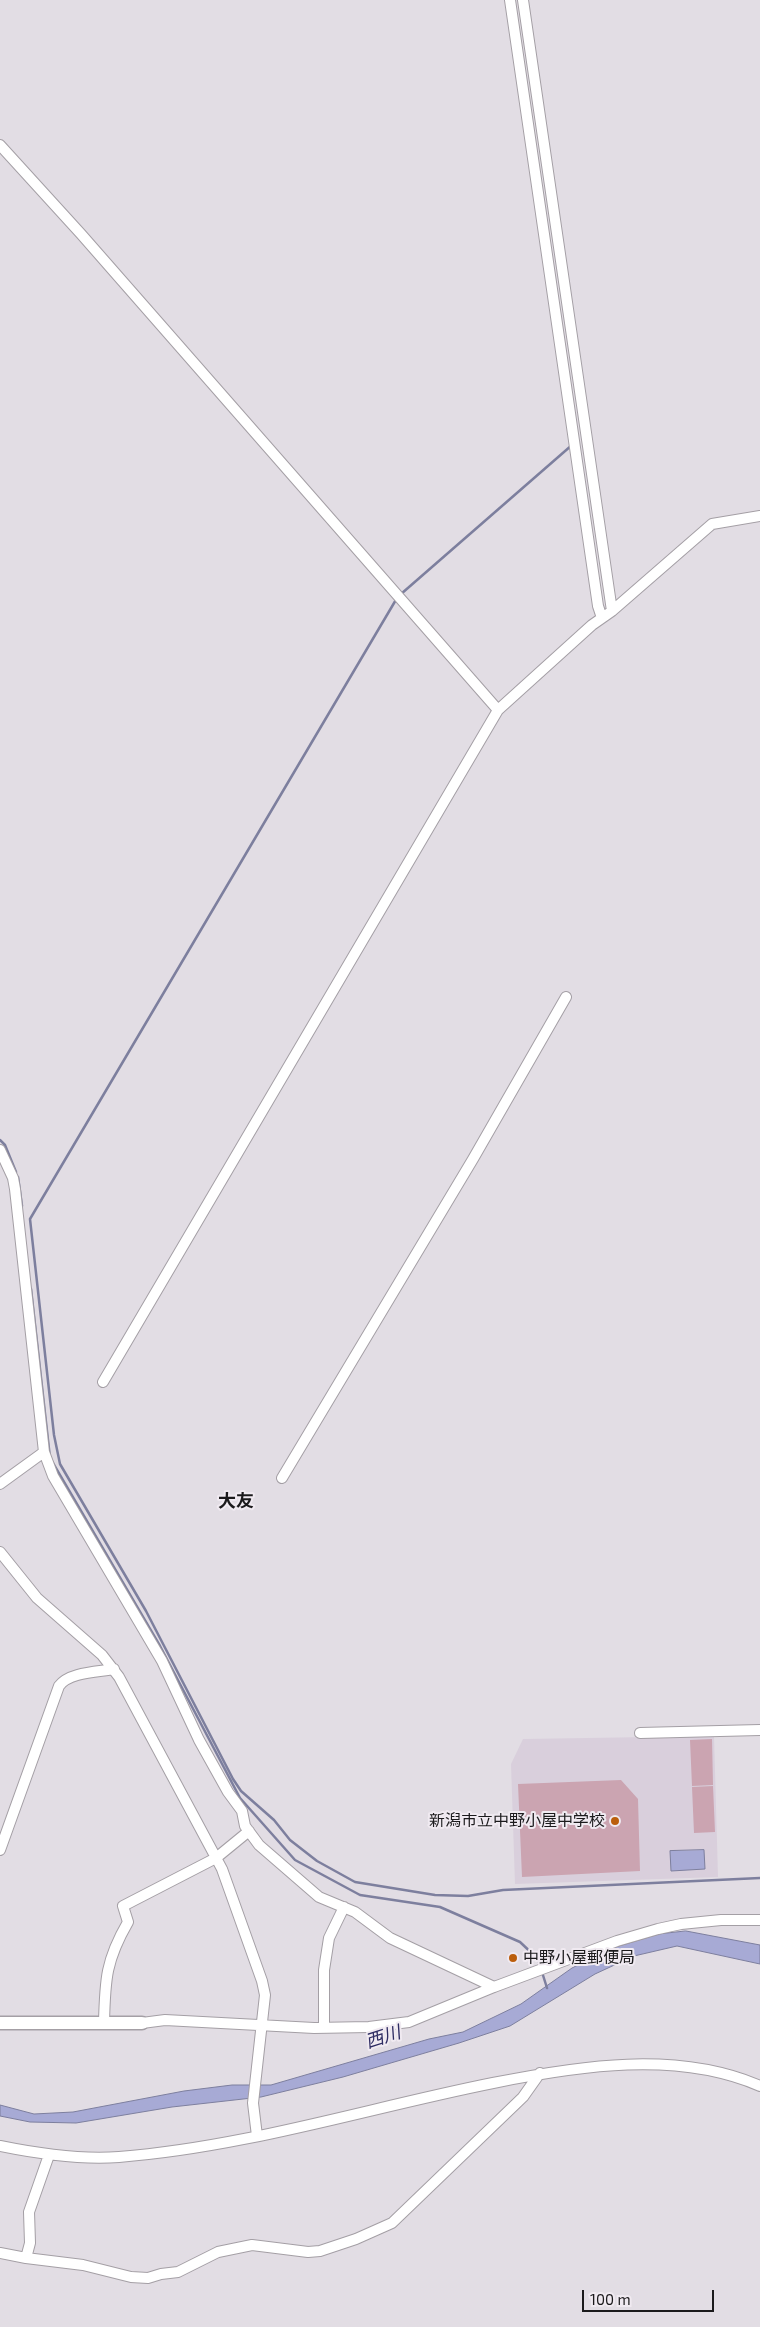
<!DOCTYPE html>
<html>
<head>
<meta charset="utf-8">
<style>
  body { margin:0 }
  #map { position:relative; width:760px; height:2327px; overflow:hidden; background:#e2dde4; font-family:"Exo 2",sans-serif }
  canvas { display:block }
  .scale { position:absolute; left:582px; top:2290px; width:132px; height:22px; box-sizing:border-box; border:2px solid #1b1a1c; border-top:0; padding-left:6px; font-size:15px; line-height:18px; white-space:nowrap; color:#1b1a1c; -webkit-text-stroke:4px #f0eaf1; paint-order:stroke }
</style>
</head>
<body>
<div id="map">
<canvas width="760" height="2327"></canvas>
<div class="scale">100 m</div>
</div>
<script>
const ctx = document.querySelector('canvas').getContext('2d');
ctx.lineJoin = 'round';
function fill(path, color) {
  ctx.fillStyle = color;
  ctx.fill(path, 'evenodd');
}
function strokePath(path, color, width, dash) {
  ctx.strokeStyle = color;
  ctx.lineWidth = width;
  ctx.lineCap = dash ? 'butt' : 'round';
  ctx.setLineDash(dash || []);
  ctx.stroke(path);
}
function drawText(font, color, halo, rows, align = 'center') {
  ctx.font = font + ' "Exo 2","Noto Sans JP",sans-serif';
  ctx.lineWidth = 4;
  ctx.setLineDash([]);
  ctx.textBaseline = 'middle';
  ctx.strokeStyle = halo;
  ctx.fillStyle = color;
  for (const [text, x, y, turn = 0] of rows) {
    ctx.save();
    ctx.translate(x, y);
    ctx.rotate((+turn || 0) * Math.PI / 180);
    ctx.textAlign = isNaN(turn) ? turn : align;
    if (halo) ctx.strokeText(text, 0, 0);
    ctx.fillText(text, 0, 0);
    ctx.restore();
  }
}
fill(new Path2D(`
  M714,1736L718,1877L515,1884L511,1764L523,1739Z`), '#d9cfdc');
fill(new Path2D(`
  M712,1739L713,1785L692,1786L690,1740Z
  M621,1780L638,1799L640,1871L522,1877L518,1784Z
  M713,1786L715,1832L694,1833L692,1787Z`), '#cba4b1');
const water = new Path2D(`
  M704,1850L705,1869L671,1871L670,1851Z
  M686,1931L760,1945V1964L677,1946L634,1956L595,1974L510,2026L459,2043L343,2077L261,2097L172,2107L76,2123L30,2122L0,2116V2105L34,2114L73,2112L184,2091L232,2085H271L429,2039L463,2032L521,2004L572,1968L612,1948L659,1934Z`);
fill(water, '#a7aad5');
strokePath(water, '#7d7f9e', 1);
strokePath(new Path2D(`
  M401,594L572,445
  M397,598L30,1219L54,1435L60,1464L146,1611L233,1779L241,1791L274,1820L290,1840L317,1861L355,1882L435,1895L468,1896L503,1890L760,1878
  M0,1140L5,1145L16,1172
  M18,1177L22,1206
  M31,1289L50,1458L160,1646L240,1798L295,1860L360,1895L440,1907L520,1942L538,1959L540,1966
  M542,1972L547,1988`), '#7d7f9e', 2.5);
const minor = new Path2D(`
  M510,0L598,606L602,618
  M523,0L612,611
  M0,145L81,234L498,710
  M0,1150L13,1178L15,1189L44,1452L53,1476L162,1661L199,1740L228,1792L242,1811L245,1826L259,1845L319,1897L355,1912L390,1938L494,1987
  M103,1382L498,710L592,625L612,611L712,524L760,516
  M282,1478L473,1159L566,997
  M0,1484L44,1452
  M0,1552L37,1598L102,1655L119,1677L222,1869L262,1981L265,1995L253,2103L257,2136
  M640,1733L760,1730
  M0,1850L59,1686C69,1672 98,1672 114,1669
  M104,2023C105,1979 106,1960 128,1922L123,1906L216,1858L249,1831
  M142,2023L165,2020L314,2028L369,2027L409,2022L494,1987L617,1941L658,1929L681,1924L721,1920H760
  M324,2026V1970L329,1938L344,1907
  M0,2146C39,2154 80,2160 119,2157C246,2147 368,2108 493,2083C578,2066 677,2050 760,2086
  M0,2253L26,2258L83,2265L131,2277L148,2278L161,2274L178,2272L218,2252L252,2245L308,2252L320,2251L356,2239L392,2223L523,2097L540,2073
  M26,2258L30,2243L29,2212L49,2155`);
const tertiary = new Path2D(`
  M0,2023H142`);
strokePath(minor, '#a49fa5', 12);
strokePath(tertiary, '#a49fa5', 15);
strokePath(minor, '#fff', 10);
strokePath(tertiary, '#fff', 12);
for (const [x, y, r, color] of [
  [615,1821,5,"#bb5e0c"],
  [513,1958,5,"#bb5e0c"]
]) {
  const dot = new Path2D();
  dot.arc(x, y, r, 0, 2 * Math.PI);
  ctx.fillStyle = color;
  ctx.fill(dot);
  strokePath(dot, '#f0eaf1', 2);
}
drawText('16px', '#1b1a1c', '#f0eaf1', [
  ["新潟市立中野小屋中学校",605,1821],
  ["中野小屋郵便局",523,1958,"left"]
], 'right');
drawText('bold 18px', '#1b1a1c', '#f0eaf1', [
  ["大友",236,1501]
]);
drawText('italic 18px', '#2e2c62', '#f0eaf1', [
  ["西川",383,2037,-18]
]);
</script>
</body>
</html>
